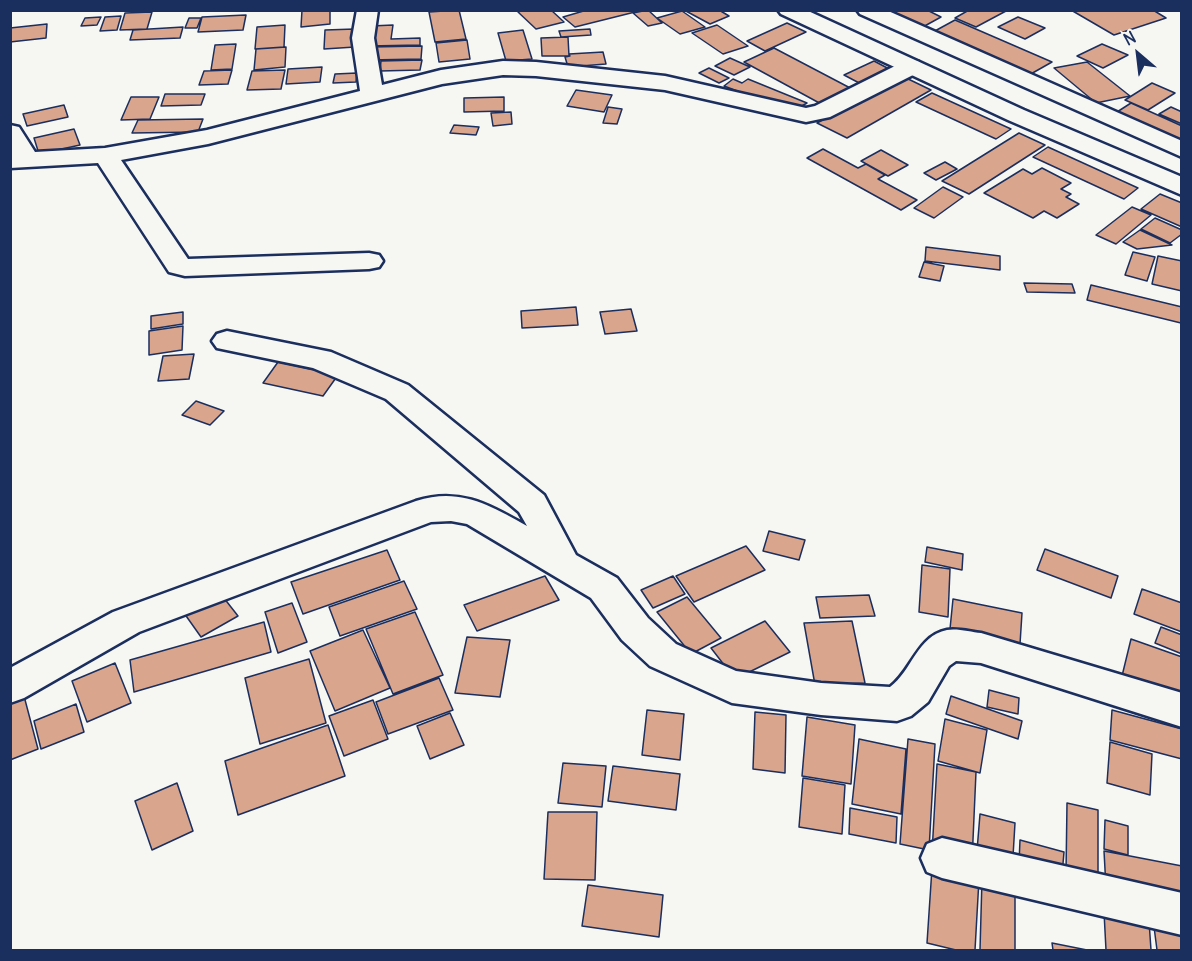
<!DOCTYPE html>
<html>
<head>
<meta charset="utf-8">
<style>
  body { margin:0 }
  #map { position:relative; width:1192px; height:961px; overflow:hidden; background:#f6f6f2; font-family:Delius,sans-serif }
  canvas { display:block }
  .frame { position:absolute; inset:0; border:12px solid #1b2f5e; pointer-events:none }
  .north { position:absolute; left:1108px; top:24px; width:60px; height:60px; -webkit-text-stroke:4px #f6f6f2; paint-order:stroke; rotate:332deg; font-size:16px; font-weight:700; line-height:24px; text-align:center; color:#1b2f5e }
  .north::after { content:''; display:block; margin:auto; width:21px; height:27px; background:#1b2f5e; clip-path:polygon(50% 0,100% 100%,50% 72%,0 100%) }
</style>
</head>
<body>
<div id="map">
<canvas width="1192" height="961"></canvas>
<div class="frame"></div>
<div class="north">N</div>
</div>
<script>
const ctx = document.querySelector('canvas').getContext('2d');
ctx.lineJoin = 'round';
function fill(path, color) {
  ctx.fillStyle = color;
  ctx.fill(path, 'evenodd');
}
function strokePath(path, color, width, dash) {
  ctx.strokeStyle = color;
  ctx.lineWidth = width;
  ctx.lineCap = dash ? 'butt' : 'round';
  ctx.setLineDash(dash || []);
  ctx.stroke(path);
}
const building = new Path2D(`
  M302,10H330V24L301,27Z
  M459,10L466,39L435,42L429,12Z
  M524,10H551L564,22L536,29L518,12Z
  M587,10H633L635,12L575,27L563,17Z
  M648,10L662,23L648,26L633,13Z
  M684,10H719L729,16L710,24Z
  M880,10H927L941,17L921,28Z
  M969,10H1005L1006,11L976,27L955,18Z
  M1071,10H1153L1166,18L1114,35Z
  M682,11L705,27L680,34L657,18Z
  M152,12L147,29L120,30L125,13Z
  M246,15L243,30L198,32L202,17Z
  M121,16L117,30L100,31L105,17Z
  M101,17L97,25L81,26L85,18Z
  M1018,17L1045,28L1025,39L998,27Z
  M189,18H201L197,28H185Z
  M955,20L1052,62L1029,75L933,32Z
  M787,23L806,32L765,51L747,41Z
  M47,24L46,38L10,42V28Z
  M285,25L284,47L255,49L257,27Z
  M393,25L391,39L420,38V45L368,46L371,26Z
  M717,25L748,46L723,54L692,33Z
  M183,27L180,38L130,40L133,30Z
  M355,29V47L324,49L325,30Z
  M590,29L591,35L561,37L559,31Z
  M523,30L532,59L506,61L498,33Z
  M568,37L569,56H542L541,38Z
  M467,40L470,59L439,62L436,43Z
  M236,44L232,69L211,70L215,45Z
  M1102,44L1128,55L1103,68L1077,56Z
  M422,46L421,59L369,60L371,47Z
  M286,47L285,67L254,70L256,49Z
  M774,48L854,90L823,105L744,62Z
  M603,52L606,64L568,67L565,57L570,56L569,54Z
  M730,58L750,67L734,75L715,66Z
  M422,60L420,70L380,71L381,61Z
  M874,61L893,71L863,85L844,75Z
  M1087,62L1130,96L1096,103L1054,68Z
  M322,67L320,82L286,84L288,69Z
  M709,68L729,78L719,83L699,73Z
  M232,70L228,84L199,85L204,71Z
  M285,70L281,89L247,90L252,71Z
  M357,73L356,82L333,83L335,74Z
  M902,76L931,90L847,138L817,123Z
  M733,79L742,83L748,79L807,103L800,107L777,106L724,86Z
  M1152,83L1175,93L1148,110L1125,100Z
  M576,90L612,95L604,112L567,106Z
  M932,93L1011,129L996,139L916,102Z
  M165,94H205L201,105L161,106Z
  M131,97H159L150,119L121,120Z
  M504,97V111L464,112V98Z
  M1131,103L1182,126V141L1117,112Z
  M64,105L68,117L27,126L23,114Z
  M608,107L622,109L617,124L603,123Z
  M1171,107L1182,112V124L1159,114Z
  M511,112L512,124L493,126L491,113Z
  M203,119L198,132L132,133L138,120Z
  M454,125L479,127L476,135L450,133Z
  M74,129L80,145L39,154L34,138Z
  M1019,133L1045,145L969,194L942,181Z
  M1048,147L1138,188L1124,199L1033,157Z
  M823,149L858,168L866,164L885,175L878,179L917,200L901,210L807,158Z
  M881,150L908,165L888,176L861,161Z
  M945,162L957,169L936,180L924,173Z
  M1042,168L1071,183L1061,189L1071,194L1066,197L1079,204L1057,218L1044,211L1033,218L984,193L1023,169L1032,174Z
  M943,187L963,197L934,218L914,208Z
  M1160,194L1182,203V227L1141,209Z
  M1132,207L1151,215L1116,244L1096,235Z
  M1155,218L1182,230V234L1170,243L1141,229Z
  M1140,230L1172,245L1137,249L1123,242Z
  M926,247L1000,256V270L925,261Z
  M1133,252L1155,257L1147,281L1125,275Z
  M1158,256L1182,261V291L1152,284Z
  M924,262L944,266L940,281L919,277Z
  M1024,283L1072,284L1075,293L1027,292Z
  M1091,285L1182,307L1181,323L1087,300Z
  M576,307L578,325L522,328L521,311Z
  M631,309L637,331L605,334L600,312Z
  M183,312V324L151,329V316Z
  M183,326L182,350L149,355V331Z
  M194,354L189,379L158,381L163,356Z
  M278,362L338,375L323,396L263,383Z
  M196,401L224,411L210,425L182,415Z
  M769,531L805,540L799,560L763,551Z
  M746,546L765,570L694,602L676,576Z
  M927,547L963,554L962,570L925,562Z
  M1045,549L1118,576L1111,598L1037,570Z
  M387,550L400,580L303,614L291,582Z
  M922,565L950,569L948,617L919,612Z
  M545,576L559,600L477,631L464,605Z
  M673,576L685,594L653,608L641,590Z
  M404,581L417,609L340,636L329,607Z
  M1142,589L1182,603V632L1134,614Z
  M220,593L238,616L201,637L184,613Z
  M869,595L875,616L820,618L816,597Z
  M687,597L721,638L691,654L657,612Z
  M953,599L1022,613L1020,644L950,629Z
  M292,603L307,642L278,653L265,612Z
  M415,612L443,675L393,694L366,629Z
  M765,621L790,652L735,679L711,648Z
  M852,621L865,683L815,685L804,623Z
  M264,622L271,652L134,692L130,660Z
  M1161,627L1182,635V654L1155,643Z
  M363,630L390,688L335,711L310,651Z
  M467,637L510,640L500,697L455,693Z
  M1131,639L1182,657V698L1122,676Z
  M309,659L326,723L260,744L245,678Z
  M115,663L131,703L87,722L72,681Z
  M439,678L453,710L388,734L376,702Z
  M989,690L1019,698L1018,714L987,707Z
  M24,696L38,749L10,760V701Z
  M951,696L1022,721L1018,739L946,714Z
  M373,700L388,739L344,756L329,716Z
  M76,704L84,732L41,749L34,721Z
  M647,710L684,714L680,760L642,755Z
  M1112,710L1182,729V759L1110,740Z
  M755,712L786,715L785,773L753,769Z
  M450,713L464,745L430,759L417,726Z
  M807,717L855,725L851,784L802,776Z
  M945,719L987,730L980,773L938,761Z
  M328,725L345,776L238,815L225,761Z
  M859,739L906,749L901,814L852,804Z
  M908,739L935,744L929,850L900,844Z
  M1110,742L1152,754L1150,795L1107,783Z
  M563,763L606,766L602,807L558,803Z
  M937,764L976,772L972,862L932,853Z
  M613,766L680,774L676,810L608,801Z
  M803,778L845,785L842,834L799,827Z
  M177,783L193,831L152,850L135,801Z
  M1067,803L1098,810V881L1066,873Z
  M850,808L897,817L896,843L849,834Z
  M548,812H597L595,880L544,879Z
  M980,814L1015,823L1012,873L976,863Z
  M1105,820L1128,826V855L1104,849Z
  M1020,840L1064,852L1062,875L1019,863Z
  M1104,851L1182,866V902L1106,888Z
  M932,868L979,879L975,950H956L927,943Z
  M982,879L1015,887V950H980Z
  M588,885L663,895L659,937L582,926Z
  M1104,912L1149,921L1151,950H1106Z
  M1153,919L1182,924V950H1157Z
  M1052,943L1087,950H1053Z`);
fill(building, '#d9a58d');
strokePath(building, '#1b2f5e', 1.5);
const minor = new Path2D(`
  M357,10H378L374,38L382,85L441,70L503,61L536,62L665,76L806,108L815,106L903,62L911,60L919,62L922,67L919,72L830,117L806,122L665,90L536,76L503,75L442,84L208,144L121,160L188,259L369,253L379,255L383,261L379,267L369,269L185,276L169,272L98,163L10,168V125L19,127L35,152L105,148L207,130L360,91L352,38Z
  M227,331L331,352L408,385L544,495L576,555L617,578L648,618L676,644L736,671L821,683L890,687C912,671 917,636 947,630C957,628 971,632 981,633L1182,693V727L981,663L956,661L949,666L928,702L911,716L897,721L821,715L732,703L650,666L622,640L591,598L467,524L451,521L431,522L139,632L24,698L10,703V668L113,612L416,501C460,487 489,505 527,526L519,512L386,399L313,368L217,348L212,341L217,334Z
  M942,838L1182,893V935L942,878L927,872L921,858L927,844Z`);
const major = new Path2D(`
  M778,10H806L1024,110L1182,177V195L1008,120L781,14Z
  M857,10H886L1182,141V157L860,14Z`);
strokePath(minor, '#1b2f5e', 5);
strokePath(major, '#1b2f5e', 5);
fill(minor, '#f6f6f2');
fill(major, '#f6f6f2');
</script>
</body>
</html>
